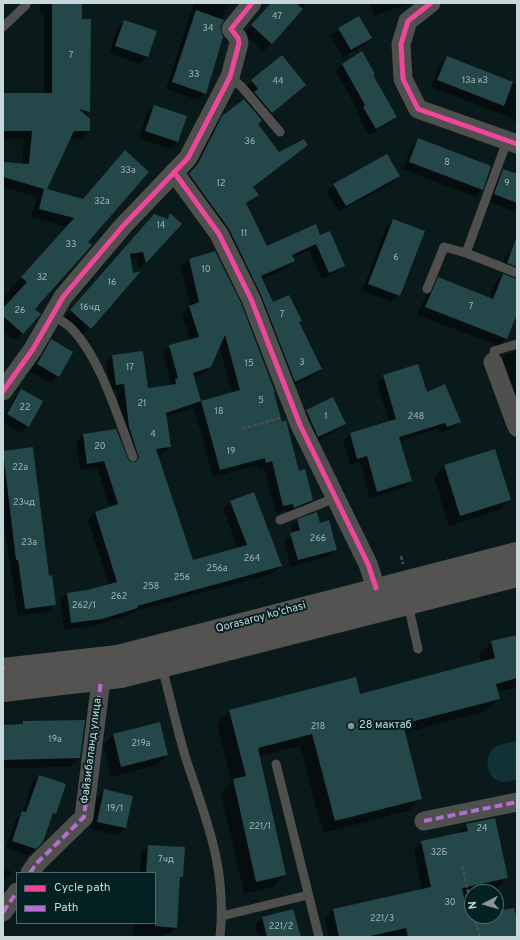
<!DOCTYPE html>
<html>
<head>
<meta charset="utf-8">
<style>
  body { margin:0 }
  #map { position:relative; width:520px; height:940px; overflow:hidden; background:#0a1a1b; font-family:Overpass,sans-serif }
  canvas { display:block }
  .frame { position:absolute; inset:0; border:4px solid #c8d8da; pointer-events:none }
  .legend { position:absolute; left:16px; top:872px; width:140px; height:52px; box-sizing:border-box; background:#032022; border:1px solid #526a6c; margin:0; padding:5px 7px; list-style:none; font-size:12px; color:#c8d8da }
  .legend li { display:flex; align-items:center; gap:8px; height:20px }
  .legend b { width:20px; border:1px solid #526a6c }
  .north { position:absolute; left:464px; top:884px; width:40px; height:40px; box-sizing:border-box; background:#032022; border:1px solid #526a6c; border-radius:50%; rotate:264deg; font-size:11px; font-weight:700; line-height:16px; text-align:center; color:#c8d8da }
  .north::after { content:''; display:block; margin:auto; width:14px; height:18px; background:#869697; clip-path:polygon(50% 0,100% 100%,50% 72%,0 100%) }
</style>
</head>
<body>
<div id="map">
<canvas width="520" height="940"></canvas>
<div class="frame"></div>
<ul class="legend">
<li><b style="height:5px;background:#ed469a"></b>Cycle path</li>
<li><b style="height:5px;background:#b36fd0"></b>Path</li>
</ul>
<div class="north">N</div>
</div>
<script>
const ctx = document.querySelector('canvas').getContext('2d');
ctx.lineJoin = 'round';
function fill(path, color) {
  ctx.fillStyle = color;
  ctx.fill(path, 'evenodd');
}
function strokePath(path, color, width, dash) {
  ctx.strokeStyle = color;
  ctx.lineWidth = width;
  ctx.lineCap = dash ? 'butt' : 'round';
  ctx.setLineDash(dash || []);
  ctx.stroke(path);
}
function drawText(font, color, halo, rows, align = 'center') {
  ctx.font = font + ' Overpass,sans-serif';
  ctx.lineWidth = 4;
  ctx.setLineDash([]);
  ctx.textBaseline = 'middle';
  ctx.strokeStyle = halo;
  ctx.fillStyle = color;
  for (const [text, x, y, turn = 0] of rows) {
    ctx.save();
    ctx.translate(x, y);
    ctx.rotate((+turn || 0) * Math.PI / 180);
    ctx.textAlign = isNaN(turn) ? turn : align;
    if (halo) ctx.strokeText(text, 0, 0);
    ctx.fillText(text, 0, 0);
    ctx.restore();
  }
}
fill(new Path2D(`
  M517,741V779C513,780 509,782 505,782C488,783 482,759 493,749C499,744 509,743 517,741Z`), '#103235');
fill(new Path2D(`
  M40,3H81V20H90L89,112L85,116L89,131L81,139H69L46,190L82,200L87,242L34,309L25,331L16,339H12L3,332V298L66,227L31,217L37,197L4,188L3,206V163L22,165L24,139H3V94H44V13H40Z
  M194,3H229L219,26L205,93L198,100L166,89Z
  M271,3H307L264,51L244,34Z
  M312,3H319L317,5Z
  M370,3H410L374,16Z
  M358,17L370,38L364,45L343,57L331,36L338,29Z
  M124,21L156,32L147,57L140,64L109,53L117,28Z
  M362,53L372,76L396,117L389,124L369,135L357,114L359,112L335,71L342,64Z
  M447,58L517,85V123L513,121L514,119L431,87L440,64Z
  M252,81L294,95L257,124L279,153L306,145L252,188L258,195L246,204L266,247L320,236L344,266L337,272L322,279L309,250L292,258L293,261L287,268L262,279L273,304L301,321L299,323L321,369L314,376L288,388L183,182L191,171L215,124L248,99L242,91Z
  M154,106L177,142L170,149L139,138L147,113Z
  M418,140L490,167L482,190L475,197L403,169L411,147Z
  M504,170L517,176V213L488,201L497,177Z
  M399,176L392,183L339,212L327,192L334,185Z
  M154,215L166,219L170,215L180,224L139,269L136,258L130,259L128,276L138,273L83,335L64,318Z
  M393,220L399,295L392,302L362,291L386,227Z
  M513,249L517,250V311L507,338L499,346L417,315L430,287L438,279L489,298L495,283L503,275L514,279V277L500,271L505,257Z
  M215,253L273,393L281,424L299,472L312,500L305,507L287,514L286,510L276,513L264,468L259,469L258,465L213,477L194,408L166,417L170,447L162,454L157,455L192,561L238,548L223,509L231,502L281,566L274,573L132,612L129,615L94,626L64,630L60,601L67,594L88,591L109,585L88,520L95,513L110,508L97,468L80,470L76,442L83,435L116,430L128,462L131,463L122,435L117,390L109,391L106,363L113,356L147,389L171,384L163,354L170,346L190,340L182,314L191,306L180,267L188,260ZM219,346L232,393L200,402L193,377L203,374L211,367Z
  M52,340L58,376L51,383L30,372L45,347Z
  M517,351V421L499,362L507,354Z
  M384,376L426,393L460,421L453,428L440,433L438,429L399,441L411,481L404,488L370,498L360,462L350,465L343,441L350,434L389,422L377,383Z
  M21,390L28,426L21,433L3,423V417L15,397Z
  M307,411L345,423L338,430L311,444L300,418Z
  M32,449L48,577L55,605L48,612L18,616L3,518V452Z
  M494,450L510,500L499,510L449,526L434,477L444,466Z
  M298,520L319,524L336,549L329,556L291,567L284,541L293,534L291,527Z
  M517,636V687L497,692L499,698L486,711L404,733L421,798L408,811L323,833L300,746L259,756L285,875L273,887L244,894L221,793L232,782L217,724L229,711L355,678L359,695L481,663L479,655L492,642Z
  M23,722L79,758L70,767L3,768V726L20,725Z
  M113,735L167,755L157,765L111,777L103,745Z
  M39,776L55,813L50,819L42,841L28,855L6,848L16,819L22,814L32,783Z
  M104,791L132,797L125,828L118,835L90,829L97,798Z
  M467,825L507,878L499,886L462,894L467,919L479,916H496V912L517,924V937H329L325,919L333,910L422,890L414,850L422,842L459,834Z
  M148,846L182,877L179,880L176,927L169,934H163V937H133L134,923H155V873H140L141,853Z
  M3,866L11,872L3,883Z
  M262,918L300,937H259L255,925Z`), '#0007');
fill(new Path2D(`
  M52,3H82V19H91L90,112L79,109L90,119V131H74L47,189L83,199L125,150L149,172L88,242L92,245L35,309L41,314L23,334L3,316V308L27,282L21,277L74,218L39,209L44,189L3,177V162L29,164L32,131H3V93H52Z
  M271,3H296L303,9L272,44L251,25Z
  M196,10L224,20L220,27L223,37L206,94L172,82Z
  M359,16L372,38L351,50L338,28Z
  M124,20L157,31L148,57L115,46Z
  M362,51L375,74L373,75L397,117L376,129L363,107L365,105L342,64Z
  M282,55L306,85L272,113L254,92L258,89L251,80Z
  M447,56L513,82L504,106L437,80Z
  M244,99L262,120L258,124L279,152L304,139L308,145L253,187L259,195L246,203L267,246L316,224L320,235L330,231L345,266L329,273L316,244L292,255L295,261L261,276L273,302L289,295L302,321L299,322L322,369L295,382L261,295L229,229L189,174L198,163L222,116Z
  M154,105L187,116L178,142L145,131Z
  M418,138L491,166L483,190L409,162Z
  M387,154L400,176L346,206L333,184Z
  M503,169L517,174V203L494,194Z
  M170,213L182,224L146,263L143,252L130,254L133,273L130,274L141,271L91,329L70,310L154,214L168,219Z
  M393,219L425,231L400,296L368,284Z
  M516,239H517V267L507,263Z
  M215,251L241,303L275,392L274,393L282,422L286,420L299,471L305,469L313,500L294,508L293,504L283,506L272,461L266,463L265,458L220,470L201,401L166,413L171,447L156,449L193,560L247,545L230,501L254,492L282,566L137,606L138,608L102,619L71,623L67,593L87,590L117,582L95,512L118,504L104,461L87,464L83,434L116,429L129,461L135,462L139,458L129,427L124,384L116,385L112,355L143,351L148,388L176,384L175,379L178,378L169,345L199,337L189,306L199,302L189,259ZM225,335L240,390L201,401L193,373L211,367Z
  M503,274L517,279V314L507,339L425,307L438,277L493,299Z
  M51,339L73,352L59,377L37,364Z
  M418,364L427,392L445,384L461,422L447,427L445,423L399,437L412,481L377,492L367,456L357,459L350,433L396,419L383,375Z
  M21,389L43,401L29,427L7,414Z
  M333,397L346,424L318,437L306,410Z
  M33,447L49,576L52,575L56,605L25,609L18,560H16L3,451Z
  M495,449L511,500L460,516L444,465Z
  M317,512L320,523L329,520L337,550L298,560L290,533L300,530L297,519Z
  M517,635V678L496,684L500,699L403,724L422,799L335,821L312,734L258,748L286,875L256,882L233,779L246,776L229,710L356,677L360,694L431,675L495,658L491,641Z
  M85,720L80,758L3,760V725L23,724V721Z
  M160,722L168,755L121,767L113,734Z
  M39,775L66,784L56,814L53,813L43,842L36,849L12,841L22,811L26,812Z
  M104,789L133,796L126,828L97,822Z
  M495,818L508,878L462,888L468,916H496V911L514,908L517,919V937H408L406,928L366,937H339L333,909L431,887L421,841L468,831L466,824Z
  M148,845L185,847L183,877H180L177,928L155,926V873H146Z
  M293,909L301,937H267L262,917Z`), '#24474a');
strokePath(new Path2D(`
  M242,429L280,418
  M401,556L403,564
  M462,866L472,909
  M474,916L480,937`), '#4b4f4e', 2.5, [4, 2]);
strokePath(new Path2D(`
  M3,27L26,5V3
  M230,77L241,86L280,132
  M466,253L507,141
  M427,289L444,247L466,253L517,273
  M52,315C58,319 65,322 70,327C100,356 118,418 133,457
  M493,362L494,351L517,344
  M280,520L335,498
  M408,604L418,649
  M162,667C170,697 177,729 186,759C207,822 227,868 220,937
  M276,764L319,937
  M222,916L308,895`), '#4f504e', 9);
strokePath(new Path2D(`
  M431,3L408,21L401,44L403,79L418,109L517,144
  M174,172L219,234L251,299L300,425L368,564L376,588
  M493,362L517,427
  M3,391L33,349L63,297L123,226L188,158L230,77L239,43L238,38L231,29L252,3
  M424,821L517,802
  M30,873L37,863L84,817L101,680
  M3,912L17,892`), '#4f504e', 19);
strokePath(new Path2D(`
  M3,669L118,656L517,553
  M3,691L121,677L517,576`), '#545351', 22);
strokePath(new Path2D(`
  M3,668V669
  M424,821L517,802
  M30,873L37,863L84,817L101,680
  M3,912L17,892`), '#b36fd0', 4, [8, 4]);
strokePath(new Path2D(`
  M431,3L408,21L401,44L403,79L418,109L517,144
  M174,172L219,234L251,299L300,425L368,564L376,588
  M3,391L33,349L63,297L123,226L188,158L230,77L239,43L238,38L231,29L252,3`), '#ed469a', 5);
for (const [x, y, r, color] of [
  [351,726,4,"#869697"]
]) {
  const dot = new Path2D();
  dot.arc(x, y, r, 0, 2 * Math.PI);
  ctx.fillStyle = color;
  ctx.fill(dot);
  strokePath(dot, '#032022', 1.5);
}
drawText('9px', '#9fb4b6', null, [
  ["47",277,17],
  ["34",208,29],
  ["7",71,56],
  ["33",194,75],
  ["13a к3",475,81],
  ["44",278,82],
  ["36",250,142],
  ["8",447,163],
  ["33а",128,171],
  ["12",221,184],
  ["9",507,184],
  ["32а",102,202],
  ["14",161,226],
  ["11",244,234],
  ["33",71,245],
  ["6",396,258],
  ["10",206,270],
  ["32",42,278],
  ["16",112,283],
  ["7",471,307],
  ["16чд",90,308],
  ["26",20,311],
  ["7",282,315],
  ["3",302,363],
  ["15",249,364],
  ["17",130,368],
  ["5",261,401],
  ["21",142,404],
  ["22",25,408],
  ["18",219,412],
  ["1",326,417],
  ["248",416,417],
  ["4",153,435],
  ["20",100,447],
  ["19",231,452],
  ["22a",20,468],
  ["23чд",24,503],
  ["266",318,539],
  ["23a",29,543],
  ["264",252,559],
  ["256a",217,569],
  ["256",182,578],
  ["258",151,587],
  ["262",119,597],
  ["262/1",84,606],
  ["218",318,727],
  ["19a",55,740],
  ["219a",141,744],
  ["19/1",115,809],
  ["221/1",260,827],
  ["24",482,829],
  ["32Б",439,853],
  ["7чд",166,860],
  ["30",450,903],
  ["221/3",382,919],
  ["221/2",281,927]
]);
drawText('11px', '#c8d8da', '#032022', [
  ["Qorasaroy ko'chasi",261,618,-15],
  ["Файзибаланд улица",92,751,-83]
]);
drawText('11px', '#c8d8da', '#032022', [
  ["28 мактаб",359,726]
], 'left');
</script>
</body>
</html>
